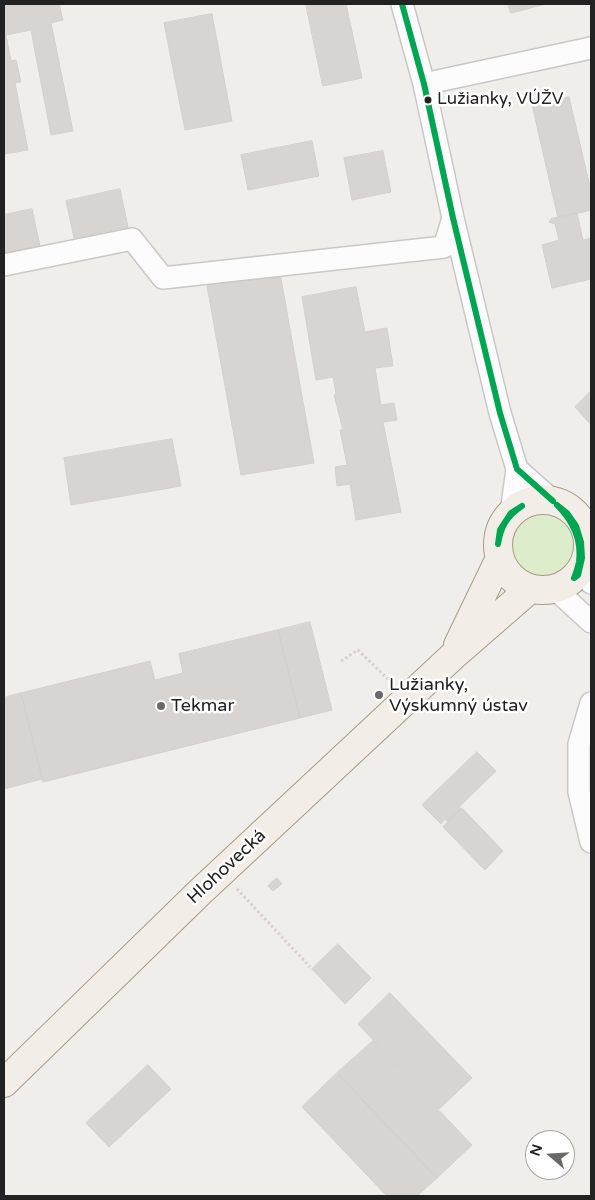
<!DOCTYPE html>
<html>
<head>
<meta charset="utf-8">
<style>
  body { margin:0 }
  #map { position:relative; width:595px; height:1200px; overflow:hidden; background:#f0eeeb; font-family:"Varela Round",sans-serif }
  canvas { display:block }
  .frame { position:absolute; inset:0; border:5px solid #222; pointer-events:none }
  .north { position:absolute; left:525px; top:1130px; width:50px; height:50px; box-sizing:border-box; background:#fff; border:1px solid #a7a7a7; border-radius:50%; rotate:289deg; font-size:14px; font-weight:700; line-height:20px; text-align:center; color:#222 }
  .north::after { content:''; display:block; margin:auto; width:18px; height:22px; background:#6a6968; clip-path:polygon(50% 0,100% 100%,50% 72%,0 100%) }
</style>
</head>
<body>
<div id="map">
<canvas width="595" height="1200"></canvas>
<div class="frame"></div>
<div class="north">N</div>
</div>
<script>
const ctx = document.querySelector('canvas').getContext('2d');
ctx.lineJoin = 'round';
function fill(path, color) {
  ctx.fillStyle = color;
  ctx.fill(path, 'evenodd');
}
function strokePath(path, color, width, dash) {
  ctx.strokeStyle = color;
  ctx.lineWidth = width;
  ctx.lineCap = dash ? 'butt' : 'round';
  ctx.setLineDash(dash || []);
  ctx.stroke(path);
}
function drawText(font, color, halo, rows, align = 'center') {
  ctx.font = font + ' "Varela Round",sans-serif';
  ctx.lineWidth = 5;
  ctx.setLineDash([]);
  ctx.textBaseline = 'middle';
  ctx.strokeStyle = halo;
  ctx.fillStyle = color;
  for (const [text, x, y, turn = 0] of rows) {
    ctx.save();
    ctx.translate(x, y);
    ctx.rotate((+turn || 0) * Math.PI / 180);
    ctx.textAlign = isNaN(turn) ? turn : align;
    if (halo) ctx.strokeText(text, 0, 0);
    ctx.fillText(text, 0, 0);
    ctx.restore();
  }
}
fill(new Path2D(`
  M511 546a31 31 0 1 1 62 0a31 31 0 1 1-62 0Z`), '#ddeccb');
const building = new Path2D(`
  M14,4H59L63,20L51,23L73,131L51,135L31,30L6,35L11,61L16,60L21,82L15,83L28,150L4,154V6Z
  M306,4H346L362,78L323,86Z
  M508,4H546L511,13Z
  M212,14L232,121L185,130L164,23Z
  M569,97L591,191V210L558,218L532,105Z
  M312,141L319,176L248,190L241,155Z
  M383,151L391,192L352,200L344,158Z
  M120,189L128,227L74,238L66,201Z
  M32,209L40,246L4,254V215Z
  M577,213L583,240L591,238V279L552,288L542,245L559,240L555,224L549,222L551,219Z
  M280,273L314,463L241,475L207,286Z
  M356,287L365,332L387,328L393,366L375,368L381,405L394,403L397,420L383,422L401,512L356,520L350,484L337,486L335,467L347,465L340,430H343L334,395L336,394L333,377L316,380L302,297Z
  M591,391V425L575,407Z
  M172,439L181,486L71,505L64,458Z
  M310,622L332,710L300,718L278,630Z
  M278,630L300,718L43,782L21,693L150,661L155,680L183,673L179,654Z
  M21,693L42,779L4,789V698Z
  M477,752L496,771L459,807L461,809L448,822L445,819L441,824L422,805Z
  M462,808L503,851L485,870L443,827Z
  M277,878L282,884L273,891L268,886Z
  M338,944L371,978L345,1004L312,969Z
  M390,993L472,1078L439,1109L358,1024Z
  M373,1041L472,1145L437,1178L337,1073Z
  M148,1065L171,1089L109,1147L86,1123Z
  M337,1073L437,1178L417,1196H387L302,1107Z`);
fill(building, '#d7d4d2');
strokePath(building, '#d3d0cc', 1);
const minor = new Path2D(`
  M402,4L424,84L453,218L500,413L517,469L511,513
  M424,84L591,48
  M4,265L132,239L163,278L444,247L453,218
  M517,469L553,501
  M586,563L591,583
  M555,589L591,622
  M591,703L579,744V792L591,842`);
const major = new Path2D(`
  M498 545a45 45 0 1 1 90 0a45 45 0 1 1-90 0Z
  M458,645L500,558
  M4,1083L200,892L453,656L530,589`);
strokePath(minor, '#c9c8c7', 24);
strokePath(major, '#a79c86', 30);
strokePath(new Path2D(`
  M341,661L358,650L392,683
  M237,889L310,967`), '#dccecd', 3, [2.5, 2.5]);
strokePath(minor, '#fdfcfc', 21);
strokePath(major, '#f3ede7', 28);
strokePath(new Path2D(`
  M402,4L424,84L453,218L500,413L517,469L553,501
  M557,505L567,513L576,526L581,542L582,558L578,575L574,578
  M557,505C573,521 582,540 579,562C578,567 576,573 574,578
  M498,544L500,530L511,513L522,506
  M498,544C501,526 507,516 522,506`), '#00a651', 6);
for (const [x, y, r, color] of [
  [428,100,4.5,"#222"],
  [379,695,5,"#6a6968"],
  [161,706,5,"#6a6968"]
]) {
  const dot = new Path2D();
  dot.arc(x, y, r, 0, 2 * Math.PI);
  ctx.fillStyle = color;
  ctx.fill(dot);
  strokePath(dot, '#fff', 2);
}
drawText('17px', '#222', '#fff', [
  ["Lužianky, VÚŽV",437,100]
], 'left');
drawText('18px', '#222', '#fff', [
  ["Lužianky,",389,685],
  ["Výskumný ústav",389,706],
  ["Tekmar",171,706]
], 'left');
drawText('18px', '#222', '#fff', [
  ["Hlohovecká",227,867,-43]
]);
</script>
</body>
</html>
